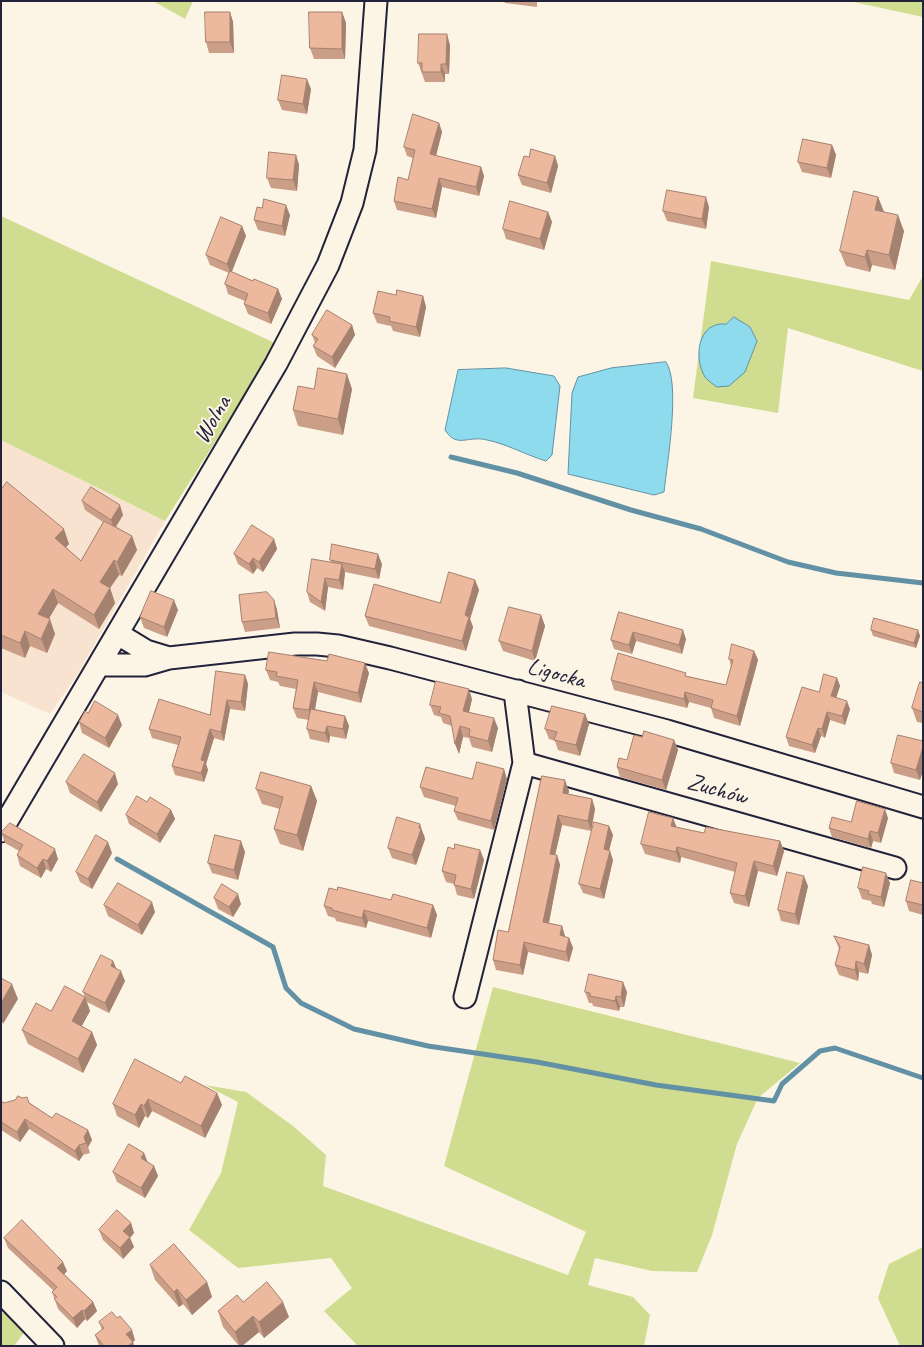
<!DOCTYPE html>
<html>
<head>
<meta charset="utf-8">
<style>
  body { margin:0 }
  #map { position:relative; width:924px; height:1347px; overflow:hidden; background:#fcf5e5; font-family:Caveat,sans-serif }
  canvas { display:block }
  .frame { position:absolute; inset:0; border:2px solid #22223b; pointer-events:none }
</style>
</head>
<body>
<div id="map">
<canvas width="924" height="1347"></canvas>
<div class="frame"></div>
</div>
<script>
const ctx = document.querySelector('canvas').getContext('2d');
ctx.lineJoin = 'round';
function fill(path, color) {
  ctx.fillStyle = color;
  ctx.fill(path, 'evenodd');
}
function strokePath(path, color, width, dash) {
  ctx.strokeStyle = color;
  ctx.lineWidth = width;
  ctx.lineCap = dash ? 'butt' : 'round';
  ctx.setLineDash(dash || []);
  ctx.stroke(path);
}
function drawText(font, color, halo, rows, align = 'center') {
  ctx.font = font + ' Caveat,sans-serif';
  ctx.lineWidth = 4;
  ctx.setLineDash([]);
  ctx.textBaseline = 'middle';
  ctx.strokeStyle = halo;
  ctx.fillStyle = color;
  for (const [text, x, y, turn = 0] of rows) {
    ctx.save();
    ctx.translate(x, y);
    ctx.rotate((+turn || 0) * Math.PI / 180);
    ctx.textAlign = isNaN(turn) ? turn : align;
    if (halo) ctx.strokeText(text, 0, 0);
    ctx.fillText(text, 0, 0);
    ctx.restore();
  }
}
fill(new Path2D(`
  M1,440L165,521L77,675L50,714L1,692Z`), '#f7e3d0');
fill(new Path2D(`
  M153,1H193L185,19Z
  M849,1H923V17Z
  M1,216L277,344L165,521L1,440Z
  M711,261L909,300L923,276V371L788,328L778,413L693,398Z
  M493,987L800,1063L758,1098L737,1144L712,1235L697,1272L652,1271L595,1258L588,1285L633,1297L650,1315L644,1346H358L324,1311L352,1288L331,1258L238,1268L189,1230L221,1173L238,1102L205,1085L246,1092L293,1126L326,1155L323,1186L568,1275L586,1232L444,1166Z
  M923,1247V1346H900L878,1298L889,1264Z
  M1,1313H13L28,1327L14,1346H1Z`), '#d0dc8f');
const water = new Path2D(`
  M734,317L750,327L757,341L745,372L729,386L717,387C713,384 708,381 705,377C693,357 698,321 726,324Z
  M666,362C681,383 667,464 664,492L654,495L568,474L572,393L578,377L611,368Z
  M506,368L554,376L560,386L552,455L546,461C526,455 507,444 487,440C468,435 457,449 445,430L458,370Z`);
fill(water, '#8ddbec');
strokePath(water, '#6291a5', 1);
strokePath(new Path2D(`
  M451,457L517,473L631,510L701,529L788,562L836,573L923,583
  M117,859L273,947L286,988L301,1003L354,1029L428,1046L537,1062L656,1085L774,1101L782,1084L820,1051L835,1048L923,1078`), '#6291a5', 5);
const street = new Path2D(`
  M118,634L146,651L169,658
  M100,665H145L169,658L295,644H317L338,646L390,658L667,731L923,807
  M524,763L895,868
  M1,831L276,364L328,265L352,203L365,150L376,1
  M465,997L524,763L516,700L518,691
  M1,1292L53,1346`);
strokePath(street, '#22223b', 25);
strokePath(street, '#fcf5e5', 21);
fill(new Path2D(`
  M504,1H537V7L505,3Z
  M230,12L233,22L234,53H209L206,42Z
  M342,12L346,23L345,59H314L310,48Z
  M450,45L449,74H445V82H425L418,63Z
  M311,89L307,114L282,110L278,100Z
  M439,123L442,132L436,156L481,167L484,176L479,196L442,187L436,218L397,210L394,201L408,180L413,158L407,156L404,147Z
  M832,145L836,155L831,178L802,172L798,162Z
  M296,155L299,165L297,191L271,188L267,178Z
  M555,156L558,166L551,193L522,185L518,175L529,157Z
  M878,197L884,212L904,231L895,270L872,265L870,272L846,266L840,251Z
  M709,207L706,229L667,221L663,211Z
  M548,212L552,222L544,250L506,239L503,229Z
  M290,215L285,236L258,230L254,220Z
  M242,226L246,236L231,272L253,281L278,289L282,299L271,324L248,314L244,304L245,301L228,294L225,284L229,273L210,265L206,255Z
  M396,295L423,296L426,307L420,337L393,331L391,326L377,323L373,313Z
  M352,325L355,335L335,368L317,356L313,346L315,343L312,335Z
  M314,389H352L343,435L298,426L293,410Z
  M1,490L69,544L66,547L81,561L103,522L85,510L82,501L123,515L116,527L132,536L137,550L122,576L119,575L110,588L115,603L99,629L58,603L49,619L55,634L47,653L30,646L25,658L1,648Z
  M274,539L277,549L263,572L257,568L253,574L238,564L234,554Z
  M330,560L382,564L379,579L345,572L343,590L328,587L325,611L310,602L307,592L331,562Z
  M475,580L479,590L470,619L473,627L466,651L369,626L365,616L440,603Z
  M274,600L277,610L280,628L245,632L242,622Z
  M178,610L167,637L144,628L140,617Z
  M619,612L686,639L682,654L636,641L632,654L614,649L611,640Z
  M541,615L545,626L535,661L503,651L499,641Z
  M871,630H918L920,636L916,648L873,636Z
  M754,651L758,660L740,726L714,718L711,708L689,702L687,708L614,690L611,680L687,676L726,685L731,666L729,659Z
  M266,670L369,673L361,703L318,692L315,709L345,716L349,726L346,739L330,736L329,743L310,739L307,729L309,720L297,718L293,708L296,689L280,686L278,682L270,680Z
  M245,675L248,684L245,711L230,709L224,741L214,738L206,764L208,770L204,782L175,775L172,766L178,745L152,738L149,729L210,715Z
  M837,678L840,686L836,698L850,709L845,725L830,720L825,738L821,736L815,753L789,746L786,737L819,692Z
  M923,683V723L917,722L912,708Z
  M472,699L469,712L498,728L492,752L472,747L469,738L463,737L459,754L452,726L443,723L441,717L434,715L430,705Z
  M88,713L122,725L109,748L82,733L79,722Z
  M585,714L589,724L580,756L558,750L555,741L549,739L545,729Z
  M642,737L674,740L678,750L666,790L620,777L617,767L627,760Z
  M923,741L920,780L894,773L891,763Z
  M542,776L569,791L568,794L592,799L595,809L591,831L562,825L555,855H557L560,865L549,923L562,926L565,937L569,938L573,948L569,962L528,952L523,975L496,970L493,960L508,932Z
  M472,779H507L494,830L458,820L454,811L456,806L424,797L420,787Z
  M66,782L118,784L101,812L70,793Z
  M311,786L317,801L303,851L280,844L274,829L280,809L262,804L256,789Z
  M147,802L171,810L175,819L160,843L129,824L126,815Z
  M673,818L676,827L704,833L780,841L784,851L777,876L758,871L749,907L734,903L730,893L735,872L681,857L680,863L645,854L641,844Z
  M888,818L881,843L873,841L871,848L832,837L829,828L851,822Z
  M609,826L613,835L609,851L613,860L604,899L583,893L579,884Z
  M1,832L58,859L51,872L46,869L41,878L20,866L17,855L19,851L5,843Z
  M424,834L425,839L416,865L392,858L388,848Z
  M454,849L480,850L484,860L474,899L457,895L454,884L446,882L442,871Z
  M245,852L238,880L212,873L208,863Z
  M112,853L92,889L80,882L76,872Z
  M890,883L884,907L872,904L871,901L862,899L858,888Z
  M923,883V915L909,911L906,901Z
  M808,886L799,925L781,921L778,910Z
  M214,898L241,904L233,917L218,909Z
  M391,900L433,905L437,915L431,938L368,921L366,928L336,921L335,918L328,916L324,906Z
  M104,905L155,912L142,935L108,916Z
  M834,936L869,945L872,955L868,974L859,972L858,981L839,975L835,965L839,949Z
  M113,961L116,969L125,981L109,1013L87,1002L90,1011L81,1026L92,1032L97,1045L83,1073L28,1044L22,1030L51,1011L85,997L83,992Z
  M585,992H627L624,1007H620L619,1011L593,1006L592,1003H589Z
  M181,1083L217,1093L222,1105L205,1138L152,1111L148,1118L145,1116L139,1128L117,1116L113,1104Z
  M1,1101L4,1103H30L52,1118L88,1130L92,1140L88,1147L90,1153L83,1155L79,1161L29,1129L20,1142L1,1130Z
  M144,1153L147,1162L154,1166L158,1176L145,1198L117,1182L113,1172Z
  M131,1223L134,1233L130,1238L134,1247L123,1259L103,1240L99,1230Z
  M4,1238L67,1271L64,1274L93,1302L97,1311L87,1321L85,1319L77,1328L58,1309L52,1292L54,1291L8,1248Z
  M150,1265L207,1282L212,1297L192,1315L183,1304L179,1307L155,1280Z
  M243,1302L289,1317L264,1338L259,1332L242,1346H239L223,1327L218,1311Z
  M99,1322L135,1340L133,1342L134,1346H99L95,1335L102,1330Z`), '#cb9e88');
fill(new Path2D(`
  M230,12L233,22L234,53L230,42Z
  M342,12L346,23L345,59L342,49Z
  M447,34L450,45L449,74L446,64Z
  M441,64L445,74V82L441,72Z
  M307,79L311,89L307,114L303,104Z
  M439,123L442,132L434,163L430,154Z
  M832,145L836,155L831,178L827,168Z
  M296,155L299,165L297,191L293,180Z
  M555,156L558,166L551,193L547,183Z
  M481,167L484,176L479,196L476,187Z
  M439,178L442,187L436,218L432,209Z
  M706,197L709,207L706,229L702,219Z
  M878,197L884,212L875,210Z
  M286,205L290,215L285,236L282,226Z
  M548,212L552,222L544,250L540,239Z
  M898,215L904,231L895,270L889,255Z
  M242,226L246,236L231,274L227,264Z
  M867,250L872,265L870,272L865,257Z
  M278,289L282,299L271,324L268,313Z
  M423,296L426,307L420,337L416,327Z
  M352,325L355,335L335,368L332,357Z
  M347,374L352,389L343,435L338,419Z
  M120,505L123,515L114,529L111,520Z
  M64,529L69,544L61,552L55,538Z
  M132,536L137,550L122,576L117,562Z
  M274,539L277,549L263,572L259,562Z
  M378,554L382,564L379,579L375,569Z
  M253,558L257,568L253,574L249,564Z
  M114,560L119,575L110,588L115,603L99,629L94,615L100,582Z
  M342,564L345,573L343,590L339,580Z
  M325,578L328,587L325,611L321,602Z
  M475,580L479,590L470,619L473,627L466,651L462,641L465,615Z
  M53,589L58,603L43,628L38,614Z
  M174,600L178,610L167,637L164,627Z
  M274,600L277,610L280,628L276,618Z
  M541,615L545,626L535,661L532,651Z
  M50,619L55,634L47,653L41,639Z
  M683,630L686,639L682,654L679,645Z
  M918,630L920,636L916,648L914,643Z
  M25,631L30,646L25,658L20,643Z
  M633,632L636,641L632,654L629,645Z
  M754,651L758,660L740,726L737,716Z
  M365,663L369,673L361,703L358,693Z
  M245,675L248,684L245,711L241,702Z
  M837,678L840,686L834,704L831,696Z
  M314,682L318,692L313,721L309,710Z
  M469,689L472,699L467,721L463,711Z
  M685,692L689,702L687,708L684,699Z
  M227,700L230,709L224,741L221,732Z
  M847,701L850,709L845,725L842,716Z
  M827,712L830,720L825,738L822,729Z
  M585,714L589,724L580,756L576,745Z
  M118,715L122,725L109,748L105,738Z
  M345,716L349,726L346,739L343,729Z
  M494,718L498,728L492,752L488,741Z
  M327,726L330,736L329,743L325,733Z
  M460,726L463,737L459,754L455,744Z
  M818,728L821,736L815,753L812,745Z
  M210,729L214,738L206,764L208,770L204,782L201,773V760Z
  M674,740L678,750L666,790L662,780Z
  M923,747V771L920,780L916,770Z
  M504,769L507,779L494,830L491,821Z
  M115,773L118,784L101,812L97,802Z
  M565,780L569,791L566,803L563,793Z
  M311,786L317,801L303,851L297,835Z
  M592,799L595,809L591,831L588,821Z
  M885,809L888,818L881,843L878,833Z
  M171,810L175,819L160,843L157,834Z
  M558,815L562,825L553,864L550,854Z
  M673,818L677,828L671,826Z
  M420,824L425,839L416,865L412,855Z
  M609,826L613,835L607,858L604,849Z
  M870,831L873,841L871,848L868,839Z
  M241,841L245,852L238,880L234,870Z
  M780,841L784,851L777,876L773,866Z
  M108,842L112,853L92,889L88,879Z
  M677,847L681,857L680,863L676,852Z
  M55,849L58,859L51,872L47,861Z
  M480,850L484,860L474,899L471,889Z
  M610,851L613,860L604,899L600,889Z
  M557,855L560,865L547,932L543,922Z
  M43,859L46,869L41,878L37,868Z
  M754,861L758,871L749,907L745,896Z
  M886,873L890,883L884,907L881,897Z
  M804,876L808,886L799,925L795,914Z
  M238,894L241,904L233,917L229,907Z
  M152,902L155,912L142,935L138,925Z
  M433,905L437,915L431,938L427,928Z
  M364,910L368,921L366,928L362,918Z
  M562,926L565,936L563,945L560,935Z
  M569,938L573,948L569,962L566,952Z
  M524,942L528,952L523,975L520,965Z
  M869,945L872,955L868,974L864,964Z
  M113,961L117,970L111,966Z
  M856,961L859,972L858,981L855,970Z
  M121,971L125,981L109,1013L105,1003Z
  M623,982L627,992L624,1007L621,997Z
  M12,984L18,999L3,1024L1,1018V1003Z
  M616,996L620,1007L619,1011L615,1001Z
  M85,997L90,1011L77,1035L72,1021Z
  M92,1032L97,1045L83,1073L78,1059Z
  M217,1093L222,1105L205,1138L201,1126Z
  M148,1099L152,1111L148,1118L144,1106Z
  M141,1104L145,1116L139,1128L135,1115Z
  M25,1119L29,1129L20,1142L17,1132Z
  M88,1130L92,1140L88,1147L90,1153L84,1137Z
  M79,1145L83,1155L79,1161L75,1151Z
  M144,1153L148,1163L141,1158Z
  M154,1166L158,1176L145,1198L141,1188Z
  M131,1223L134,1233L130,1238L134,1247L123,1259L120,1248L123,1231Z
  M63,1262L67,1271L61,1278L57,1268Z
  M207,1282L212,1297L192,1315L186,1300Z
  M177,1289L183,1304L179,1307L174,1292Z
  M93,1302L97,1311L87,1321L84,1311Z
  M283,1302L289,1317L264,1338L259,1322Z
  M82,1310L85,1319L77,1328L73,1318Z
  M253,1316L259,1332L242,1346H240L235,1332Z
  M132,1330L135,1340L133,1342L134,1346H128L126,1334Z`), '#a5816f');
const building = new Path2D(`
  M205,12H230V42H206Z
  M309,12H342V49L310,48Z
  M419,34H447L446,64H441V72H422V63H418Z
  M282,75L307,79L303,104L278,100Z
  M413,114L439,123L430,154L481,167L476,187L439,178L432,209L394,201L398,177L408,180L415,150L404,147Z
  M803,139L832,145L827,168L798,162Z
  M531,149L555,156L547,183L518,175L524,156L529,157Z
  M269,152L296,155L293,180L267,178Z
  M667,190L706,197L702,219L663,211Z
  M854,191L878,197L875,210L898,215L889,255L867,250L865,257L840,251Z
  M264,199L286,205L282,226L254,220L257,207L262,208Z
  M510,201L548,212L540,239L503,229Z
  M221,217L242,226L227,264L206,255Z
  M230,271L253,281L254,279L278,289L268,313L244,304L248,294L225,284Z
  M397,290L423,296L416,327L389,321L390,317L373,313L378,291L396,295Z
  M327,310L352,325L332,357L313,346L318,339L312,335Z
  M318,368L347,374L338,419L293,410L298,386L314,389Z
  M7,482L64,529L55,538L81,561L104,521L132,536L117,562L114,560L100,582L110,588L94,615L53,589L38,614L50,619L41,639L25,631L20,643L1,635V490Z
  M91,487L120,505L111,520L82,501Z
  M252,525L274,539L259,562L253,558L249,564L234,554Z
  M332,544L378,554L375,569L330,560Z
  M312,559L342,564L339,580L325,578L321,602L307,592Z
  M449,572L475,580L465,615L469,617L462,641L365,616L374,584L440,603Z
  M151,591L174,600L164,627L140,617Z
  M267,592L274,600L276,618L242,622L239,595Z
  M509,607L541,615L532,651L499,641Z
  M619,612L683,630L679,645L633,632L629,645L611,640Z
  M874,618L918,630L914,643L871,630Z
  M732,644L754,651L737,716L711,708L713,700L685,692L684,699L611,680L618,653L686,673L685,676L726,685L733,660L729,659Z
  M269,652L327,661L329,654L365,663L358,693L314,682L309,710L293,708L298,680L276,676L277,672L266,670Z
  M216,671L245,675L241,702L227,700L221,732L210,729L201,760L205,761L201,773L172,766L181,737L149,729L159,699L210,715Z
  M824,674L837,678L831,696L847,701L842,716L827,712L822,729L818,728L812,745L786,737L802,687L819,692Z
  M436,681L469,689L463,711L494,718L488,741L469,736L470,729L460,726L455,744L450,716L439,713L441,707L430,705Z
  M920,682L923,683V712L912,708Z
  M95,701L118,715L105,738L79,722L85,711L88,713Z
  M552,706L585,714L576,745L554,740L557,732L545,729Z
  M311,709L345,716L343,729L327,726L325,733L307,729Z
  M644,731L674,740L662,780L617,767L619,758L627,760L634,735L642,737Z
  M898,735L923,741V747L916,770L891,763Z
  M84,754L115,773L97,802L66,782Z
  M477,762L504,769L491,821L454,811L458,798L420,787L426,767L472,779Z
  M261,772L311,786L297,835L274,829L283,797L256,789Z
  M542,776L565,780L563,793L592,799L588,821L558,815L550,854L557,855L543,922L562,926L560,935L569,938L566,952L524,942L520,965L493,960L498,930L508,932Z
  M137,796L147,802L150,797L171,810L157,834L126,815Z
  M857,801L885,809L878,833L870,831L868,839L829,828L832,817L851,822Z
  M649,812L673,818L671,826L704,833L706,827L780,841L773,866L754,861L745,896L730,893L737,863L677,847L676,852L641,844Z
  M397,817L420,824L419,828L421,829L412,855L388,848Z
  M594,822L609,826L604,849L610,851L600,889L579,884Z
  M10,823L55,849L47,861L43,859L37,868L17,855L23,845L1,833Z
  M96,835L108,842L88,879L76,872Z
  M215,835L241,841L234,870L208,863Z
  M455,844L480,850L471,889L454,885L456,875L442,871L448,847L454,849Z
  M863,867L886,873L881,897L868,894L869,891L858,888Z
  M787,872L804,876L795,914L778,910Z
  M911,880L923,883V905L906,901Z
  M118,883L152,902L138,925L104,905Z
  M222,884L238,894L229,907L214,898Z
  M338,887L391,900L393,894L433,905L427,928L364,910L362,918L332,910V908L324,906L329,888L337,890Z
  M834,936L869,945L864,964L856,961L855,970L835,965L840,947Z
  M101,955L113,961L111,966L121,971L105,1003L83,992Z
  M589,974L623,982L621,997L616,996L615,1001L590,996V993L585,992Z
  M1,978L12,984L1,1003Z
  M65,986L85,997L72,1021L92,1032L78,1059L22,1030L36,1003L51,1011Z
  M135,1059L181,1083L185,1076L217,1093L201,1126L148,1099L144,1106L141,1104L135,1115L113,1104Z
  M18,1096L22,1098L27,1097L29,1103L52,1118L56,1113L88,1130L84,1137L86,1143L79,1145L75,1151L25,1119L17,1132L1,1122V1101L4,1103L15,1100Z
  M129,1144L144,1153L141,1158L154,1166L141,1188L113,1172Z
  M117,1210L131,1223L123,1231L130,1237L120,1248L99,1230Z
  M22,1220L63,1262L57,1268L93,1302L84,1311L82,1310L73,1318L54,1299L57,1297L52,1292L57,1287L4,1238Z
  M174,1244L207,1282L186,1300L177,1289L174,1292L150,1265Z
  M267,1282L283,1302L259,1322L253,1316L235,1332L218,1311L237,1295L243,1302Z
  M112,1312L117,1318L120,1316L132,1330L126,1334L133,1342L128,1346H104L95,1335L104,1328L99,1322Z`);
fill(building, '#ecb89e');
strokePath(building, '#a5816f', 1);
drawText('24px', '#22223b', '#fcf5e5', [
  ["Wolna",213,420,-60],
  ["Ligocka",556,674,15],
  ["Zuchów",717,790,16]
]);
</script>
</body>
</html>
